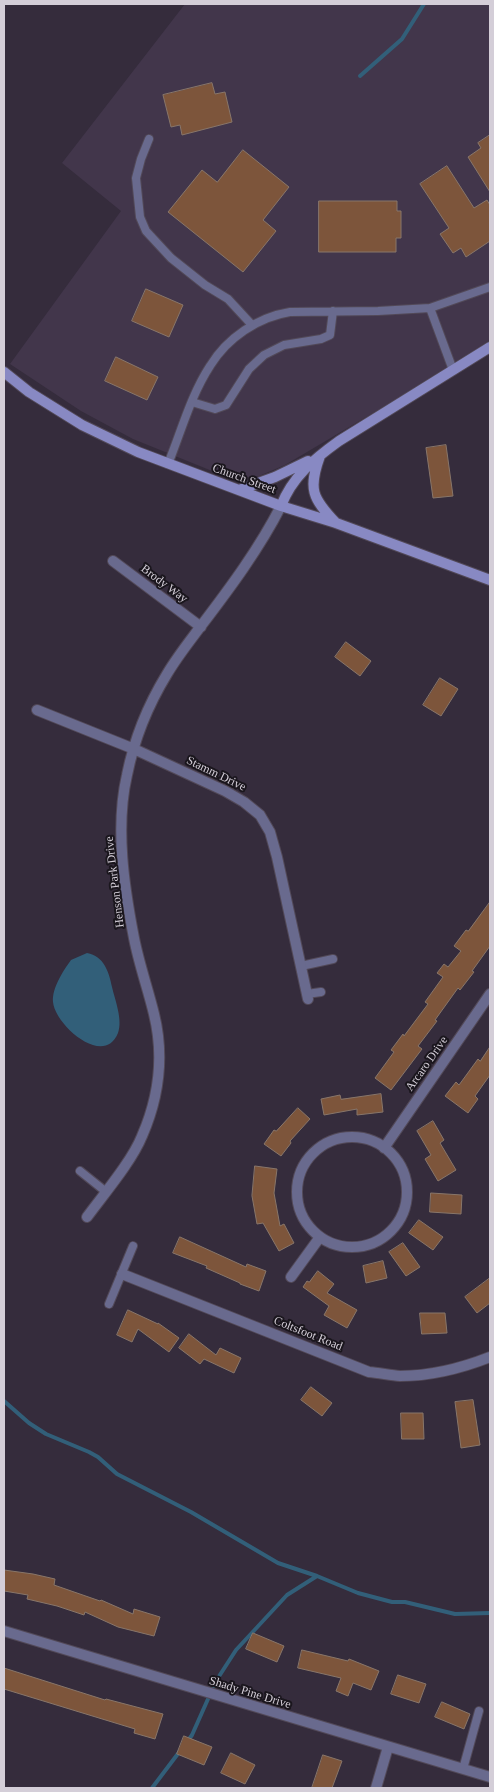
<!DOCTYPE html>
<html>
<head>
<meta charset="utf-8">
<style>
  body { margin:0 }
  #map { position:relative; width:494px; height:1792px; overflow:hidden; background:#352c3c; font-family:Georgia,serif }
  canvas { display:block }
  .frame { position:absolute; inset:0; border:5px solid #d4ced8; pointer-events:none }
</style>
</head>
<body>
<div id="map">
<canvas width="494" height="1792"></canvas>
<div class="frame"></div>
</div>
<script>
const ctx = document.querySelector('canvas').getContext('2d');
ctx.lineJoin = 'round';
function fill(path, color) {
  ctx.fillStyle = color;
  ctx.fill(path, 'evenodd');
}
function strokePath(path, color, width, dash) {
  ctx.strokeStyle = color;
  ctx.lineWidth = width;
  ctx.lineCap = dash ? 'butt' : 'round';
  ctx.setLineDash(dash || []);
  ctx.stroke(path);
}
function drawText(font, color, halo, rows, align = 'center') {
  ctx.font = font + ' Georgia,serif';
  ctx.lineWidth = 4;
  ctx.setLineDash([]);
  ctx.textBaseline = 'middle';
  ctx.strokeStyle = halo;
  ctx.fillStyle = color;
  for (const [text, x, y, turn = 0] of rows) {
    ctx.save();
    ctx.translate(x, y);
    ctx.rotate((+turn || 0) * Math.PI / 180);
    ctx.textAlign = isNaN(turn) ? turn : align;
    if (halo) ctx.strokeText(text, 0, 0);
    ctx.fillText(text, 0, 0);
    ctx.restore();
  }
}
fill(new Path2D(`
  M185,4H490V340L378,410L285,465L259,476L232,479L133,439L81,411L10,364L121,211L62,163Z`), '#42364b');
fill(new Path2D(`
  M87,953C104,956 109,972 112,987C115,1000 123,1020 118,1033C104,1068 55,1025 53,1002C52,988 63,971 71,960Z`), '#325f79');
strokePath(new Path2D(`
  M360,76L402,39L424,4
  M4,1401L29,1423L46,1434L89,1452L98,1457L117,1474L191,1512L278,1563L317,1576L358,1593L392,1602H405L455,1614L490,1613
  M187,1742L192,1735L216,1681L236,1650L287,1595L317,1576
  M152,1788L180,1751`), '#325f79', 4);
const building = new Path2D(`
  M212,83L215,94L225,92L232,122L182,135L180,125L171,127L163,95Z
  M490,135V192L468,157L481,148L478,143Z
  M243,150L289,187L263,220L276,231L243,272L168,212L202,170L217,182Z
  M447,166L474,208L487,200L490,205V241L466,257L461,248L453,253L440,234L449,228L420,184Z
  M319,201H397V211H401V238H396V252H319Z
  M146,289L183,305L169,337L132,321Z
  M116,357L158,377L147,400L105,381Z
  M446,445L453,496L433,498L426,448Z
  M346,642L371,661L360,676L335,657Z
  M440,678L458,689L441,716L423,705Z
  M490,902V946L472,971L474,972L460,990L458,988L435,1020L437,1021L418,1046L422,1049L391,1090L375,1078L394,1052L391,1050L403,1034L404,1036L428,1004L425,1002L443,977L437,973L444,964L448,967L461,951L454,946L466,930L468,931Z
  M490,1047V1075L475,1096L478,1099L468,1113L445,1096L456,1082L459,1085L478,1059L480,1061Z
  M381,1094L383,1112L357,1115V1109L324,1115L321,1099L340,1095L341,1099Z
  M298,1108L310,1119L290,1141L291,1143L281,1156L264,1144L274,1130L276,1131Z
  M433,1121L444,1140L440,1143L456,1170L438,1181L425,1159L431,1155L417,1131Z
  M255,1166L277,1169L274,1193L280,1226L284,1224L294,1243L279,1251L263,1223L257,1224L252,1196Z
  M431,1193L462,1195L461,1214L430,1212Z
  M419,1220L443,1237L433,1250L409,1233Z
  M180,1237L246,1267L247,1264L266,1271L259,1291L240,1284V1283L206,1268L207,1266L173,1253Z
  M403,1243L420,1267L406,1276L389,1252Z
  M383,1261L387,1278L366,1283L363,1266Z
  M318,1271L334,1284L327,1293L357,1310L347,1328L324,1315L329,1306L303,1287L307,1281L309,1282Z
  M490,1278V1303L477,1313L465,1297Z
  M128,1310L158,1324V1323L179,1338L169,1352L138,1329L132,1342L117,1335Z
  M420,1313H445L447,1333L422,1334Z
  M189,1334L216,1355L220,1348L241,1358L234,1373L204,1359L200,1364L179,1348Z
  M311,1387L332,1403L322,1416L301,1400Z
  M473,1400L480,1445L461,1448L455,1402Z
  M401,1413H423L424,1439H402Z
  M4,1570L33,1574L55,1579L54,1585L100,1601L101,1600L133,1614L134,1609L160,1617L154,1636L118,1627L85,1612L84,1615L57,1606L27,1599L28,1595L4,1591Z
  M253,1633L284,1646L277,1662L246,1649Z
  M302,1650L348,1661L349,1659L379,1671L371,1690L353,1683L348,1696L336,1691L341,1678L298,1668Z
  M4,1668L105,1700L106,1699L163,1714L155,1739L134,1733L135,1729L4,1689Z
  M398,1675L426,1684L419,1703L391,1694Z
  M442,1702L470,1714L464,1729L435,1717Z
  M184,1736L212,1747L204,1765L177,1754Z
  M231,1753L255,1765L245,1784L221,1773Z
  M323,1755L342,1761L332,1788H312Z`);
fill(building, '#7d553b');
strokePath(building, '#88766a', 1);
const lane = new Path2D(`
  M149,139L141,159L136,178L140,217L146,231L171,258L205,285L228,299L252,325
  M430,308L453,370
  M192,402L215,409L226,405L249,369L264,355L284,345L321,339L330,335L333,311
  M168,464C181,432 191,395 210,366C227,338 258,317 290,312L378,311L430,308L490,287
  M301,966L333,959
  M307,994L321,992
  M80,1171L105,1191
  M109,1304L133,1246
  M463,1769L479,1711`);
const street = new Path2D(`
  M113,561L201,627
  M37,710L134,749L225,791L244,802L260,815L270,832L277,857L308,999
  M297 1192a55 55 0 1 1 110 0a55 55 0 1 1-110 0Z
  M384,1148L490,994
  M87,1217C104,1194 132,1161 142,1136C159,1097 164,1055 154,1014C148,989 139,964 134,938C124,887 115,827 127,775C134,740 148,705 167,674C177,657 189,642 201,626C230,588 259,549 281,506
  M122,1274L369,1372C379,1373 390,1375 400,1376C430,1376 462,1368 490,1357
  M291,1277L320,1237
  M4,1631L490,1777
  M376,1788L388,1747`);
const secondary = new Path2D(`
  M4,372L29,392L82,425L138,452L281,506L336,523L490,580
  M320,456C308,489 312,498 336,523
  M239,490L275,477L308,461
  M281,506C292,477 314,459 339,441L490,347`);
strokePath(lane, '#524958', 10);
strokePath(street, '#524958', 12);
strokePath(secondary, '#524958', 12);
strokePath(lane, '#696a8e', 8);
strokePath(street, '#696a8e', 10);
strokePath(secondary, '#8889c3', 10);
drawText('12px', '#d4ced8', '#1a161d', [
  ["Church Street",244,479,20],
  ["Brody Way",164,584,37],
  ["Stamm Drive",216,774,26],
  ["Henson Park Drive",115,882,-97],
  ["Arcaro Drive",427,1064,-55],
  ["Coltsfoot Road",308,1334,22],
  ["Shady Pine Drive",250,1693,17]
]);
</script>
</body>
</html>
